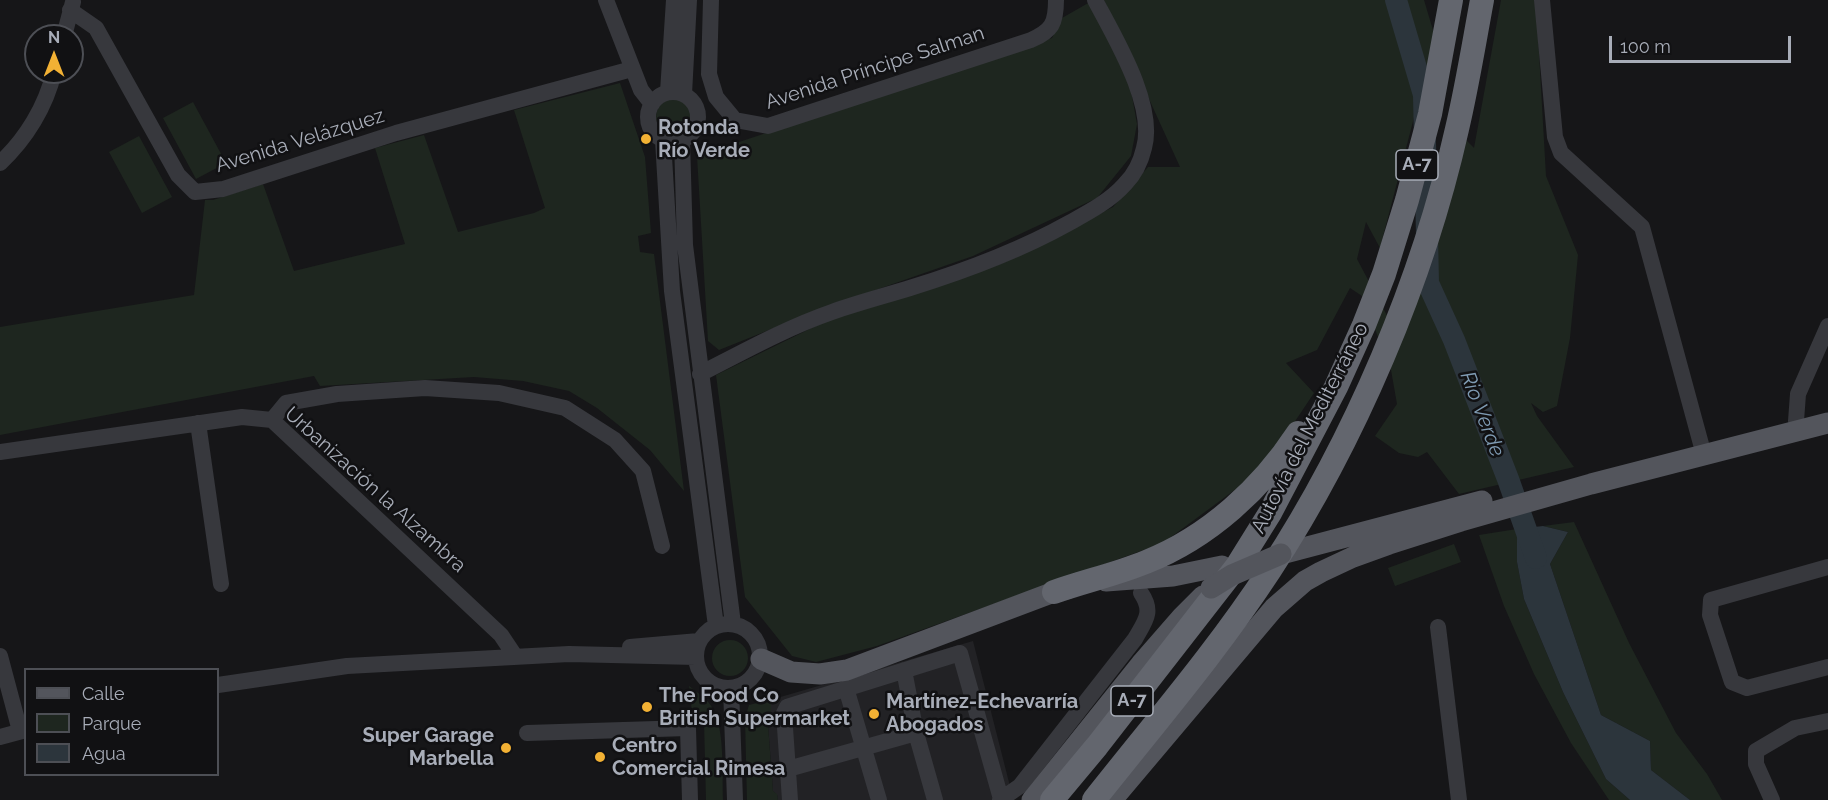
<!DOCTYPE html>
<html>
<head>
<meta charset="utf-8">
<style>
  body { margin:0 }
  #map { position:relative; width:1828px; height:800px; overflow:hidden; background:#161618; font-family:Raleway,sans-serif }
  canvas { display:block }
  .legend { position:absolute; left:24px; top:668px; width:195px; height:108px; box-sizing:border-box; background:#111113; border:2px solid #4d4f55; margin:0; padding:8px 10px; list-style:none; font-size:18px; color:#a8adb8 }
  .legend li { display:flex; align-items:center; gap:12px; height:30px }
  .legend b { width:30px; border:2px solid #4d4f55 }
  .north { position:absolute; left:24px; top:24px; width:60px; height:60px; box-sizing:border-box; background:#111113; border:2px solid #4d4f55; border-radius:50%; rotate:0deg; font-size:16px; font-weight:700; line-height:24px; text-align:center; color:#a8adb8 }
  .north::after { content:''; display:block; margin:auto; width:21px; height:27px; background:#f2b134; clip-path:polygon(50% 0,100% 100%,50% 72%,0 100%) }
  .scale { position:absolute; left:1609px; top:36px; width:182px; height:27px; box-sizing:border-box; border:3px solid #a8adb8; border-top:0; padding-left:8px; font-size:18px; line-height:21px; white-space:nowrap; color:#a8adb8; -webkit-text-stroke:4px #111113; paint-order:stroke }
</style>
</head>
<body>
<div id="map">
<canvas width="1828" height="800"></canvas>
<ul class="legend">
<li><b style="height:8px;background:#53555c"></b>Calle</li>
<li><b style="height:16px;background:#1e261f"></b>Parque</li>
<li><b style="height:16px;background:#2c353c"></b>Agua</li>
</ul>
<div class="north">N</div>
<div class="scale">100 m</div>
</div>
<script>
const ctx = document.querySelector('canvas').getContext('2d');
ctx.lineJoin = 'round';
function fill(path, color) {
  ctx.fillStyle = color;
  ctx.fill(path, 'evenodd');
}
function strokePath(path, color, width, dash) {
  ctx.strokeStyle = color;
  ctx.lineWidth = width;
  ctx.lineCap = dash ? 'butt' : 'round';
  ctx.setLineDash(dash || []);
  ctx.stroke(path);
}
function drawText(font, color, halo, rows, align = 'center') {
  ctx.font = font + ' Raleway,sans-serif';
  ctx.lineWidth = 5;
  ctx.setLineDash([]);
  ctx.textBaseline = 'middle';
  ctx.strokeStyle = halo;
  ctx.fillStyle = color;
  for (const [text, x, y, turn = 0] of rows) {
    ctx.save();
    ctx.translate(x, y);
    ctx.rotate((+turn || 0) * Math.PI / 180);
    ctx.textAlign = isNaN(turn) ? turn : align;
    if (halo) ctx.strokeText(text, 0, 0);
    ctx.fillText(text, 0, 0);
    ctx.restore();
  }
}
fill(new Path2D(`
  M973,641L1013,798L1010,800H778L777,795L773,791L768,725L771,721V704L778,701L777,698Z`), '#222225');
fill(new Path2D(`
  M1104,0H1424L1435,37L1380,248L1366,222L1357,259L1400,340L1432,262L1466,140L1474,148L1501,0H1536L1546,176L1578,255L1570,338L1557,406L1543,412L1531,403L1537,416L1574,467L1459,494L1427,452L1418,457L1399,453L1375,436L1397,404L1391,370L1362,296L1350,288L1317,350L1286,363L1314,393L1263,469L1163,543L877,646L816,662L792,656L745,597L716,375L842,313L1003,263L1113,207L1148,167H1180Z
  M1090,2L1130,85L1137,124L1131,156L1097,198L973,256L824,308L719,350L708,341L697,156L1052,38L1062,18Z
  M620,83L645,157L651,233L638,236L640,252L654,254L684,491L650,450L597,408L569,391L523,381L474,377L320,386L314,376L0,435V327L194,295L205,200H213L263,184L294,271L405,244L375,148L424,135L458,232L534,213L545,208L514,110Z
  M656 117a18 18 0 1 1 36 0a18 18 0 1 1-36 0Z
  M193,102L226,163L196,179L163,118Z
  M139,136L172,197L142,213L109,152Z
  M1574,522L1629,643L1676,733L1707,774L1722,800H1690L1651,770L1650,741L1601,715L1550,564L1568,532L1543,526Z
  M1517,529V562L1524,599L1563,692L1606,779L1630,800H1609L1571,743L1534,674L1504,606L1479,535Z
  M1454,544L1461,562L1395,586L1388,568Z
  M712 658a18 18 0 1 1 36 0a18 18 0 1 1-36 0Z
  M689,686C698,693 708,699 713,709C725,730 722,775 723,800H706L704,721H693Z
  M777,698L778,701L771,704V721L768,725L773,791L777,794L778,800H747L745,718L749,705Z`), '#1e261f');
fill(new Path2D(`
  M1543,526L1568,532L1550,564L1601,715L1650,741L1651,770L1690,800H1630L1606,779L1563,692L1524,599L1517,562V529Z`), '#2c353c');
strokePath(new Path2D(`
  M1396,0L1424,95L1428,283L1454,340L1508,479L1536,558`), '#2c353c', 22);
strokePath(new Path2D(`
  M606,0L641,90L652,104
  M711,0L709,74L716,97L735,120L768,126L1031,40C1052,31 1056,23 1056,0
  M1542,0L1555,137L1561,153L1642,227L1701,444
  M70,10L96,28L178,175L195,192L223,189L396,133L632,69
  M64,36L73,2
  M668,92L674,0
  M648 117a25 25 0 1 1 50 0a25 25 0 1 1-50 0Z
  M684,94L689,0
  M663,140L672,291L716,626
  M682,140L685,245L733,624
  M0,163C26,139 46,106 54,72
  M700,374C743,352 786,328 832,312C857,303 884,296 910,288C965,271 1019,251 1069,223C1089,212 1110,201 1125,184C1134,175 1141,161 1144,148C1156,105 1115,38 1095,0
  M272,420L286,403L337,394L425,388L499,393L565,408L615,440L643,471L662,546
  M1796,421L1798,394L1828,326
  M198,423L221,584
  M0,452L242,417L272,420L501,635L515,656
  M1828,567L1711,600L1710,615L1732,682L1747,688L1828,667
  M696 656a32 32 0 1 1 64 0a32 32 0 1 1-64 0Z
  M1438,627L1459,800
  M630,647L699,641
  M0,656L20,731
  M904,670L916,733L935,800
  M218,685L347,666L569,654L696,657
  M731,688L735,800
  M846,688L879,800
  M527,733L688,728L690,800
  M0,737L26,730
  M788,769L916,733
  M790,800L784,713L787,707L960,653L1001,799
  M1000,800L1020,786L1135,639C1145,621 1154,612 1141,593
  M1772,800L1756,764V751L1795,728L1828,721`), '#37383d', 16);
strokePath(new Path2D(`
  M1281,554L1482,501
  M1106,581L1173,576L1222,566
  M761,659L791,672L820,674L847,670L1054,592L1069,588
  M1032,800L1141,664L1182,617L1203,596
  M1112,800L1274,608L1305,581L1321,572L1353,557L1389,544L1461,521L1591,484L1828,423`), '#53555c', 21);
strokePath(new Path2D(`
  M1054,592C1085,581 1117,574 1146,562C1209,537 1262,488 1298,433
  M1052,800L1097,746L1237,566L1270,513L1336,387L1364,325L1384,274L1407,200L1430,114L1451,0
  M1094,800C1154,724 1217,651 1270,570C1355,440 1423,280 1457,129C1467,87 1474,43 1482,0`), '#63666e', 24);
strokePath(new Path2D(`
  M1211,588L1232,575L1281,554`), '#53555c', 21);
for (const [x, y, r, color] of [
  [646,139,6,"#f2b134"],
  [647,707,6,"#f2b134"],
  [874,714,6,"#f2b134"],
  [506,748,6,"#f2b134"],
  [600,757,6,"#f2b134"]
]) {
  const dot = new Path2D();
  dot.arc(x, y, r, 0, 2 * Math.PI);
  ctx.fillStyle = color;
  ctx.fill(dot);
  strokePath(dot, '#111113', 2);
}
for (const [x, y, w] of [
  [1417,165,42],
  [1132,701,42]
]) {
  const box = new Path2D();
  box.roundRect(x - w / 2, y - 15, w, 30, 4.5);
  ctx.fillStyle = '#111113';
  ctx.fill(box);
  strokePath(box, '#a8adb8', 1.5);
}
drawText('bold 18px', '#a8adb8', null, [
  ["A-7",1417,165],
  ["A-7",1132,701]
]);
drawText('20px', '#a8adb8', '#111113', [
  ["Avenida Príncipe Salman",875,68,-18],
  ["Avenida Velázquez",300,141,-17],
  ["Autovía del Mediterráneo",1310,428,-63],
  ["Urbanización la Alzambra",375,490,42]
]);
drawText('bold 20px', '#a8adb8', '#111113', [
  ["Rotonda",658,128],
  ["Río Verde",658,151],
  ["The Food Co",659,696],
  ["British Supermarket",659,719],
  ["Martínez-Echevarría",886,702],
  ["Abogados",886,725],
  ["Super Garage",494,736,"right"],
  ["Marbella",494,759,"right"],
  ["Centro",612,746],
  ["Comercial Rimesa",612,769]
], 'left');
drawText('italic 21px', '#7f9bb3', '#111113', [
  ["Rio Verde",1482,414,69]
]);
</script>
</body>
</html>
